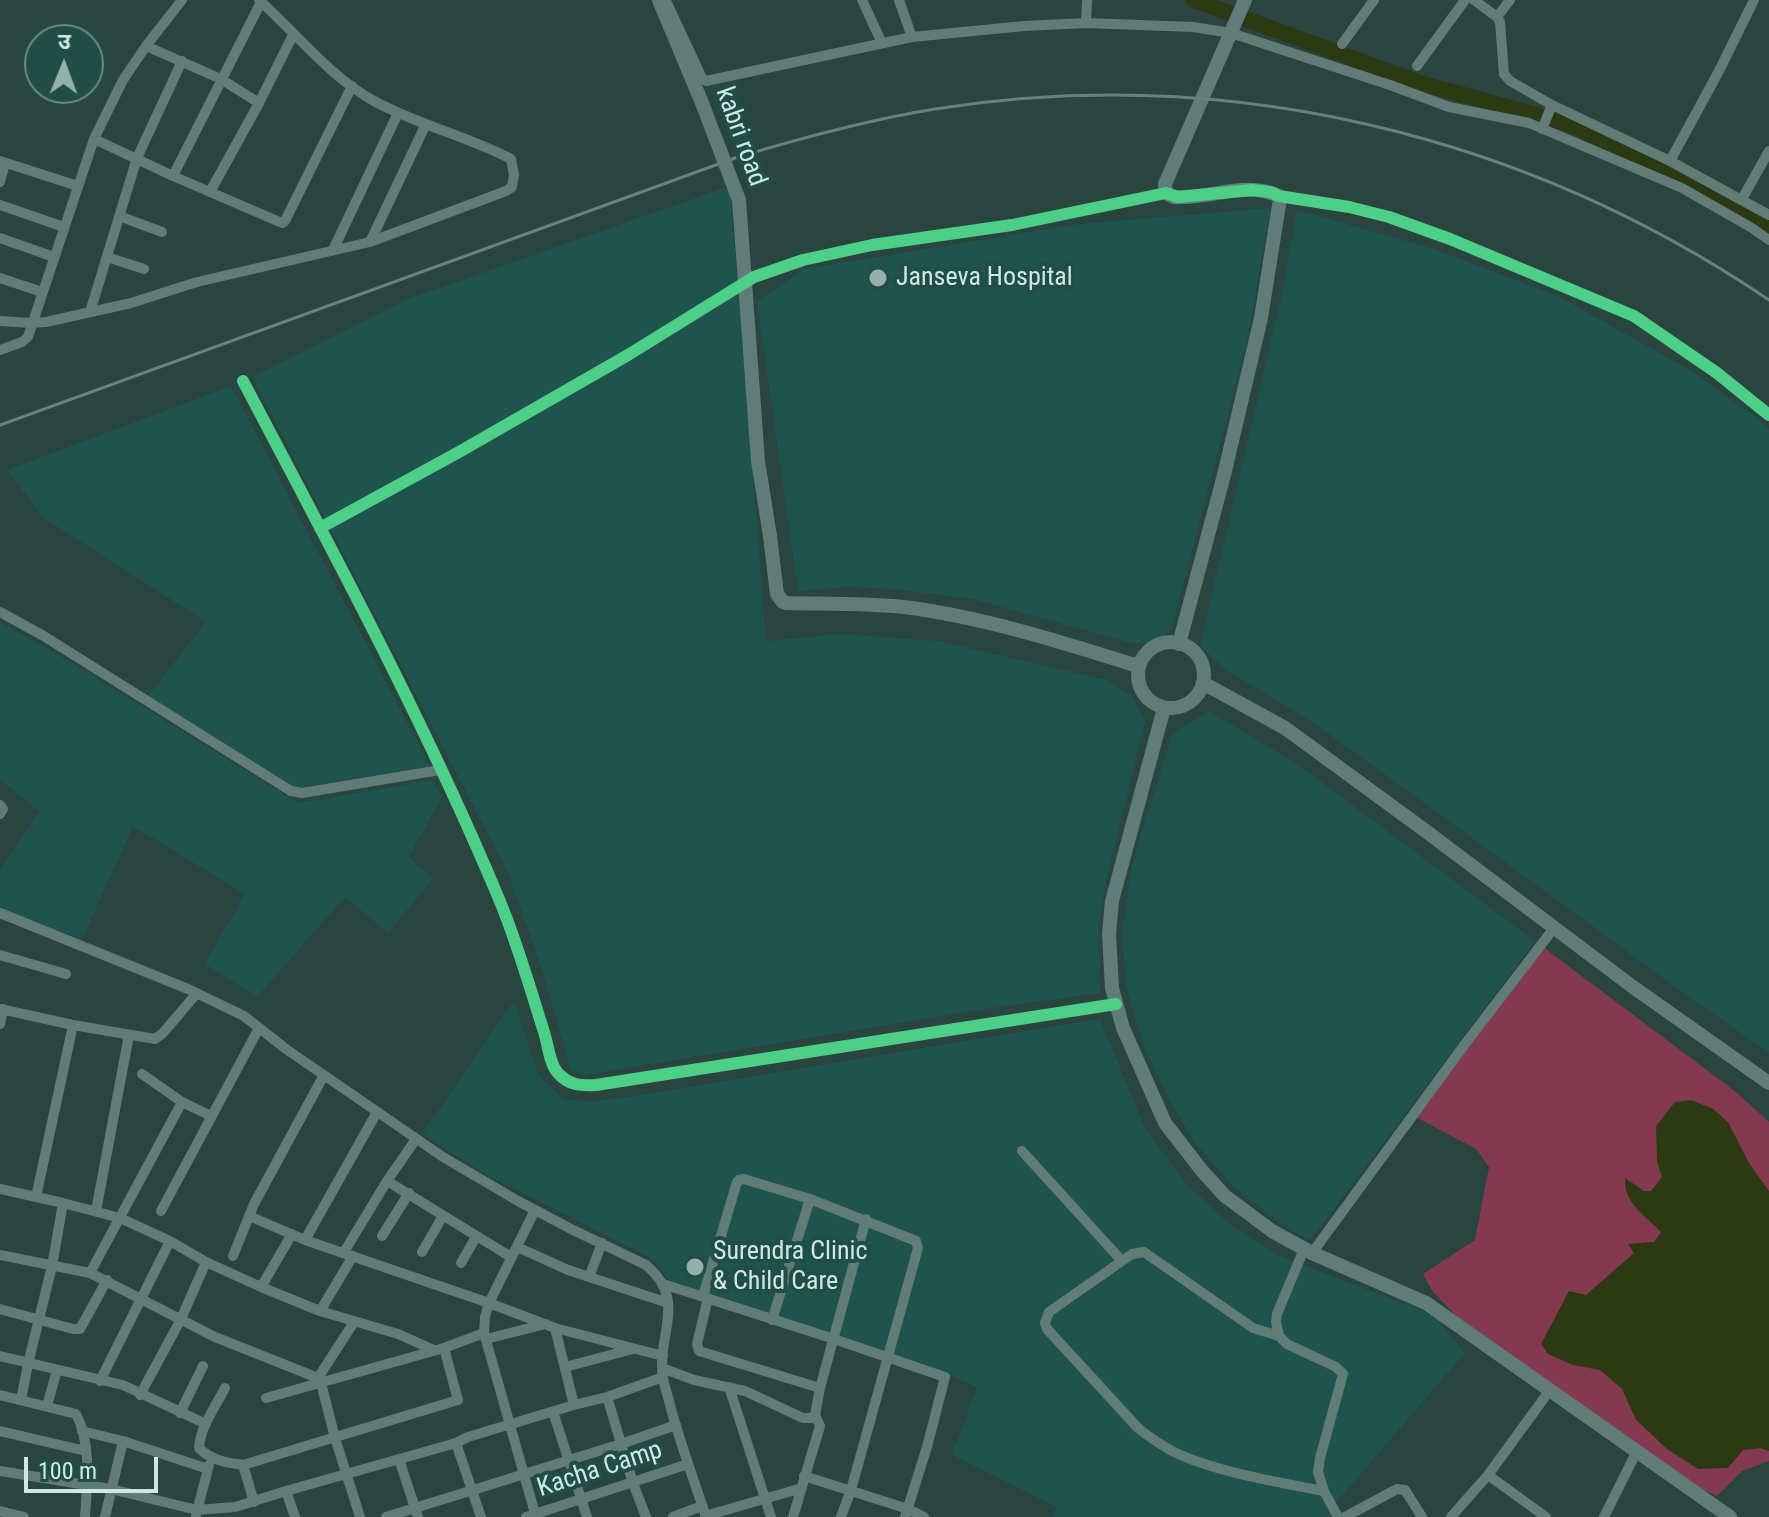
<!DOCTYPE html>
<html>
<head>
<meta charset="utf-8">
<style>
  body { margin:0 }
  #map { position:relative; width:1769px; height:1517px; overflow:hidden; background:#2a4440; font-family:"Roboto Condensed","Noto Sans Devanagari",sans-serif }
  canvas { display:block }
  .north { position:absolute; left:24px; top:24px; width:80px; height:80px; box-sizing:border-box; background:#204e47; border:2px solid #668c86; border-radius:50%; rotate:1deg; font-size:22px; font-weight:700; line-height:32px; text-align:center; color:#d0e8e4 }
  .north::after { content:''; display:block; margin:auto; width:28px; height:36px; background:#96afab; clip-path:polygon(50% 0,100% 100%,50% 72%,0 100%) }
  .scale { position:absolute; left:24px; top:1457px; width:134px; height:36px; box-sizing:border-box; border:4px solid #d0e8e4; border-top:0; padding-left:10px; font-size:24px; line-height:28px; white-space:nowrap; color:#d0e8e4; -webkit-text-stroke:6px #204e47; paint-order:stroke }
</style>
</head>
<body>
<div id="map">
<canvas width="1769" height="1517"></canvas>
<div class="north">उ</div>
<div class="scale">100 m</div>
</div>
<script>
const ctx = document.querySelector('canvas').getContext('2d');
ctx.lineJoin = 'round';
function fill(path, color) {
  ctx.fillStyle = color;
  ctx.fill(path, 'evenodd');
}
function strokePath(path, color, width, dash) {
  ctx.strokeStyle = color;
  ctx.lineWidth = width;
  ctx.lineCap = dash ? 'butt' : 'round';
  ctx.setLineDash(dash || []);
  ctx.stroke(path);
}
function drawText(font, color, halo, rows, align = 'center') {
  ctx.font = font + ' "Roboto Condensed",sans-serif';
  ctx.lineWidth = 8;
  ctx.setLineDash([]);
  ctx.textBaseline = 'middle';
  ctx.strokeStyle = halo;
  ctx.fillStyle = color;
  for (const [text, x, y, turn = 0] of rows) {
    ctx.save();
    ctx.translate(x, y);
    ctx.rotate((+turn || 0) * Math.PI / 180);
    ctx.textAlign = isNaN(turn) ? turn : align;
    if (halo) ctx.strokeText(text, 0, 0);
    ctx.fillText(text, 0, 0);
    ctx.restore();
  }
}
fill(new Path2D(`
  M730,186L766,641L840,634L938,641L1107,680L1132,696L1145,722L1109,869L1099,924L1100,993L1005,1006L583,1075L571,1070L542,970L509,875L252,377L408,299Z
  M1271,208L1246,345L1171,630L1153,642L1135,644L973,599L893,589L848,587L798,591L757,302L804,269L1079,224Z
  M1297,210L1434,249L1558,296L1688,369L1752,414L1769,429V1053L1670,983L1419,799L1312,722L1225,669L1200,646L1282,294Z
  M231,386L430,766L297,788L148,696L206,622L44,518L7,470Z
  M0,622L64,658L298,803L432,780L442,796L409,857L433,879L388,933L345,897L257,997L205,964L245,894L133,826L82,939L0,910V871L39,812L0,779Z
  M1209,711L1297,764L1535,941L1310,1241L1275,1220L1235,1188L1194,1142L1170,1100L1143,1044L1126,987L1122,931L1133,862L1172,734Z
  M514,1001L539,1076L564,1100L593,1101L627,1097L1100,1019L1144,1126L1184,1182L1232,1226L1277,1255L1433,1315L1465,1353L1339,1499L1328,1508L1332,1517H1053L1057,1507L952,1455L977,1387L926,1365L671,1282L651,1258L485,1174L422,1134Z`), '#1e544d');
fill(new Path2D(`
  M1543,947L1736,1092L1769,1122V1461L1742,1471L1717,1496L1695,1486L1463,1323L1433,1292L1423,1274L1475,1240L1489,1167L1476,1149L1416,1117Z`), '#833a51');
fill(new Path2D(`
  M1691,1100L1713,1109L1728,1122L1749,1163L1769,1191V1451L1760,1448L1743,1450L1728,1468L1698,1469L1667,1449L1636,1420L1622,1389L1600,1370L1573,1365L1548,1354L1541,1344L1569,1291L1586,1295L1634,1253L1628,1244L1654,1242L1661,1232C1646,1216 1623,1203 1625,1178L1644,1191H1651L1662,1177L1657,1162L1656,1126L1675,1102Z`), '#2c3912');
strokePath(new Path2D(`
  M1194,0L1420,83L1569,124L1682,177L1769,228`), '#2c3912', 16);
strokePath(new Path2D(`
  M862,0L882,43
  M899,0L912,37
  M1474,0L1497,17L1500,22L1504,74L1510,81L1552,105L1670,161L1769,215
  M667,3L702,78L706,81L912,37L1024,26L1086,23L1193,27L1231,33L1390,85L1449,107L1529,123L1682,188L1752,228L1769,240
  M1497,17L1510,0
  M1086,23L1087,0
  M1342,44L1374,0
  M146,46L221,79L259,103
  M1417,66L1465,0
  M1542,129L1552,105
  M94,139L173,176L282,223L285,221L352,86
  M0,161L78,186
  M1670,161L1719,71L1754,0
  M173,176L261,2
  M0,182L5,163
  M210,192L259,103L293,35
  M1279,196L1349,207L1389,217L1450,239L1634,316L1717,373L1769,415
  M1742,199L1769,151
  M0,205L64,227
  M119,216L162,232
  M0,238L54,257
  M370,242L426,124
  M333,250L398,113
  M107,257L144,269
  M0,278L42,292
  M90,312L137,158L182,61
  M0,321L31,323L46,322L131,303L197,282L370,242L506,191L512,187L514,175L511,159C467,136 418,125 374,101C329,76 297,34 259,0
  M0,350L22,342L28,337L94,139L123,80L146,46L182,0
  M243,381C333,552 425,722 499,899C517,942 530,988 544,1032C548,1044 549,1062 557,1072C568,1085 580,1086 596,1085L1116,1004
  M320,528L459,452L628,355L754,277L803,260L872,245L1012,225L1166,193
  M0,612L42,635L291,791L302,793L440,770
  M0,805L3,809L0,814
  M0,913L188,989L244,1016L286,1049L443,1157L518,1201L571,1229L646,1265C685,1298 661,1328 662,1368C662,1380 667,1393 670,1405C680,1443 694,1480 706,1517
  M0,955L66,974
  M0,1009L73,1025L155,1039L163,1033L197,993
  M0,1024L3,1009
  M142,1074L182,1102
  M1022,1151L1122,1261
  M387,1181L511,1257
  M0,1189L63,1203L120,1218L170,1241L206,1262L261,1287L320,1311L398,1334L434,1350
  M36,1197L73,1025
  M535,1210L489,1303L485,1317L484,1333L536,1517
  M96,1211L129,1035
  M161,1211L259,1028
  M249,1216L305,1240L489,1303L555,1328L663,1356
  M382,1236L409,1193
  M305,1240L377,1112
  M517,1247L568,1270L668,1303
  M344,1252L387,1181L416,1139
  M422,1252L443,1216
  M1312,1253L1465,1044L1554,928
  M0,1255L90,1273L215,1337L318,1378L321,1383L335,1438L360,1517
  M233,1256L254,1204L324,1075
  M461,1263L476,1237
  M90,1273L182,1102L211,1116
  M589,1277L602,1243
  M663,1284L834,1339L945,1377L927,1447L905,1517
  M261,1287L292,1234
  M703,1296L737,1182L739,1180L744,1179L810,1199L916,1241L918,1248L851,1490L841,1517
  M708,1298L697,1344L699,1351L820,1388
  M0,1309L73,1329H80L107,1280
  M320,1311L353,1256
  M772,1320L810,1199
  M555,1328L574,1405
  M1279,1336L1276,1322L1277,1314L1304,1249
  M486,1339L546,1324
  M0,1356L123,1385L206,1424
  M565,1367L633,1349
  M662,1368L694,1380L745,1391L803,1418H815
  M318,1378L354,1322
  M100,1381L170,1241
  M729,1387L771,1517
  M225,1388C216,1406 200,1427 199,1448C210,1460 228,1463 243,1465L458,1400L444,1348
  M0,1395L76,1414C92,1444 87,1485 85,1517
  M140,1395L181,1319L206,1262
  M607,1397L633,1483L646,1517
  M266,1398L444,1348L484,1333
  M21,1400L28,1364L52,1266L63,1203
  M47,1406L57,1370
  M553,1412L587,1517
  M180,1413L203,1366
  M0,1431L86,1451
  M82,1431L123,1441L208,1469
  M456,1443L481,1517
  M399,1459L418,1517
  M243,1465L254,1502
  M0,1471L111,1489L197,1510L235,1507L286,1491L456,1443L468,1437L574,1405L607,1397L663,1377
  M1488,1475L1546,1517
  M804,1476L908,1509L924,1517
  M286,1491L295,1517
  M1324,1491C1277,1482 1216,1472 1174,1452C1161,1445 1149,1437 1138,1428L1047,1329L1045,1323L1049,1312L1132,1254L1144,1252L1253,1328L1279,1336L1287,1344L1336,1367L1343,1374L1320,1458L1318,1472L1324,1491L1338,1517
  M0,1511L24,1517
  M196,1515L209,1465
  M705,1516L802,1488
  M105,1517L123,1441
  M386,1517L621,1444L676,1425
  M526,1517L688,1464
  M673,1517L702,1506
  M793,1517L820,1426L815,1415L820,1388L866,1219
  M1345,1517L1397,1489L1405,1490L1422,1517
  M1451,1517L1488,1475L1550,1390
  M1604,1517L1637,1451`), '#617b77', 10);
strokePath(new Path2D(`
  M770,536L777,594L783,602L786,603C825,604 865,603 904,607C983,617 1062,642 1138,666
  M1138 675a33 33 0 1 1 66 0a33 33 0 1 1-66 0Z
  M1179,644L1224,475L1261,318L1280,199L1279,196C1246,180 1207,200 1173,197L1166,193L1165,184L1245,0
  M1203,683L1285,728L1423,829L1633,987L1769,1083
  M1164,708L1112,901L1109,934L1112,988L1123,1028L1165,1123L1203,1172L1225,1196L1272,1231L1312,1253L1426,1303L1730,1517`), '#5f7c78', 14);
strokePath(new Path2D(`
  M0,425L735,158C801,138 867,120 935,109C1228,63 1524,134 1769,300`), '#6b807c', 3);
strokePath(new Path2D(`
  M659,0L702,103L739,200L758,461L770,536`), '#5f7c78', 14);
strokePath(new Path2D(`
  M243,381C333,552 425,722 499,899C517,942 530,988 544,1032C548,1044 549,1062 557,1072C568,1085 580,1086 596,1085L1116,1004
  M320,528L459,452L628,355L754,277L803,260L872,245L1012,225L1166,193L1178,197L1252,190L1270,192L1279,196L1349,207L1389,217L1450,239L1634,316L1717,373L1769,415`), '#4dcf88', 12);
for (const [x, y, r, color] of [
  [878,278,10,"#96afab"],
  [695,1267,10,"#96afab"]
]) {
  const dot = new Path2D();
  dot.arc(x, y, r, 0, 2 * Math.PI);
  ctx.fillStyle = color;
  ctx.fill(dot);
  strokePath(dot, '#204e47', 3);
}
drawText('26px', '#d0e8e4', '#204e47', [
  ["kabri road",740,137,70],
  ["Kacha Camp",600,1470,-18]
]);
drawText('26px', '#d0e8e4', '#204e47', [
  ["Janseva Hospital",896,278],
  ["Surendra Clinic",713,1252],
  ["& Child Care",713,1282]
], 'left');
</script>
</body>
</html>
